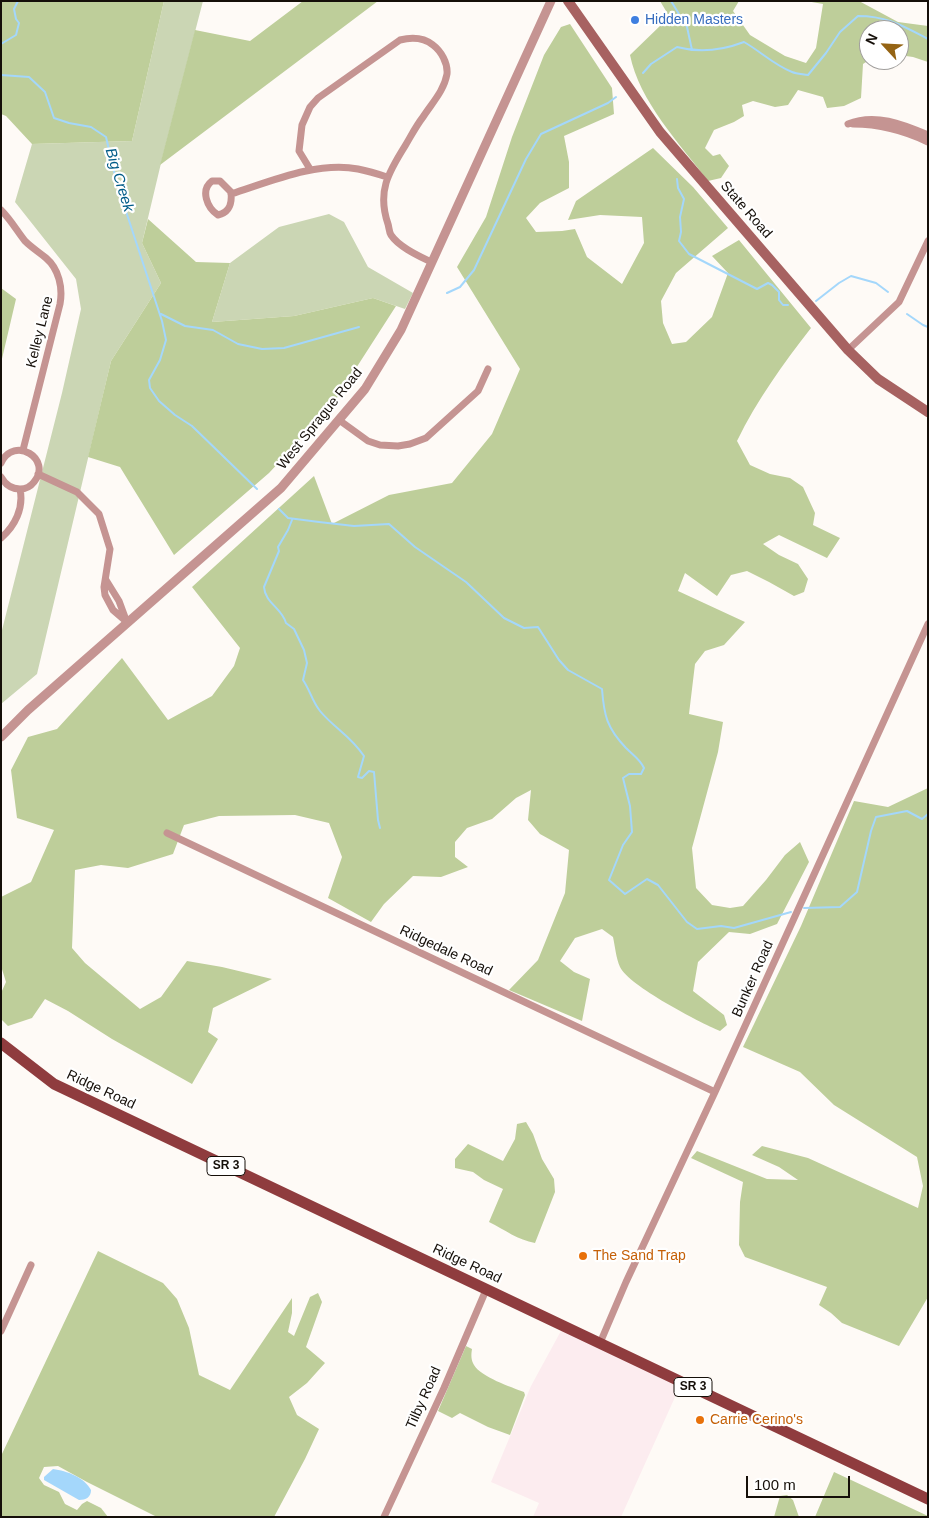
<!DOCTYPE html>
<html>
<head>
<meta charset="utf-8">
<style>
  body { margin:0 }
  #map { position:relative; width:929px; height:1518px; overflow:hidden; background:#fefaf6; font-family:Arial,sans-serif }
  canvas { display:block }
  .frame { position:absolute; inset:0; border:2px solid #150f09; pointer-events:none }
  .north { position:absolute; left:859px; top:20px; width:50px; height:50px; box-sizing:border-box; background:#fff; border:1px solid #a19f9d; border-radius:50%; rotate:295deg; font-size:14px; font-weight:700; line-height:20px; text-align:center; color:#150f09 }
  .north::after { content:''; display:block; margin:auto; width:18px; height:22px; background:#956414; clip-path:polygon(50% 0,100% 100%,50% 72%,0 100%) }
  .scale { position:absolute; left:746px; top:1476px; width:104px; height:22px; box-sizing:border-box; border:2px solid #150f09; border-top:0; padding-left:6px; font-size:15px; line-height:18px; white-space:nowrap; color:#150f09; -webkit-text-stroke:4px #fff; paint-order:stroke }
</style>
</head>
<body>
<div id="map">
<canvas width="929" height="1518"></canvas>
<div class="frame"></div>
<div class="north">N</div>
<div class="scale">100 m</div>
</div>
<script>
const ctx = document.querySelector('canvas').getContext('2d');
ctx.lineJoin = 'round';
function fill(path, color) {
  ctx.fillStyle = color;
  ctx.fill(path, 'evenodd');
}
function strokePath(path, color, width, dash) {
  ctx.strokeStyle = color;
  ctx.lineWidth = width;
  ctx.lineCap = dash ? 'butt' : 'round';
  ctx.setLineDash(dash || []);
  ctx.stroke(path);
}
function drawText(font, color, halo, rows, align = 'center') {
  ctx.font = font + ' Arial,sans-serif';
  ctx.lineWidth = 4.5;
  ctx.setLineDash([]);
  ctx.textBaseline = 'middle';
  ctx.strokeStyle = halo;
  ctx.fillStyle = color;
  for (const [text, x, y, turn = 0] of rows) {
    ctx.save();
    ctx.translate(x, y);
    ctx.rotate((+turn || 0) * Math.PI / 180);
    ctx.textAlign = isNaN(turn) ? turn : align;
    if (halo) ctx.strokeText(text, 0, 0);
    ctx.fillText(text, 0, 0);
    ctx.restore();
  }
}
fill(new Path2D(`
  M562,1329L680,1386L621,1517H533L539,1503L491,1482L531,1386Z`), '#fcecef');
fill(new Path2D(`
  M164,1H203L162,159L142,243L161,283L111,361L37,674L1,704V634L62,393L81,309L76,279L15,202L32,144L132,141Z
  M329,214L344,222L368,267L413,293L405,309L373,298L294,316L212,322L230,263L279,227Z`), '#cbd6b4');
fill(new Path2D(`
  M1,1H164L132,141L32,144L6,116L1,114Z
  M303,1H378L160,165L195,30L250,41Z
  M660,1H739L733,11L750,35L785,56L806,63L816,48L823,4L806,1H859L898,22L928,26V62L913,57L899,55V30H869V60L863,64L861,98L844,106L827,108L823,97L798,90L788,105L775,107L753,101L742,105L744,116L734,122L714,130L705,148L713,156L720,154L729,166L721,178L708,181C680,144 639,101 630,55L663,23L666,11Z
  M570,24L612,88L614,114L564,136L569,162V188L540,203L526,218L536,232L562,231L575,229L587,257L622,284L644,243L642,217L600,215L568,220L576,201L653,148L693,187L728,228L676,273L661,301L663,323L672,344L686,342L712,317L728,273L712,256L739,240L811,328C783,364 757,400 737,441L750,465L770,474L790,478L803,487L815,513L813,525L840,538L827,558L779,535L763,544L779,555L798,564L808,579L804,592L794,596L769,582L747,571L731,575L717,596L685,573L678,591L745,622L724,645L705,651L695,664L689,714L723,722L718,752L692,848L696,888L712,905L730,908L743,906L766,880L785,855L800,842L809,862L777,924L750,934L729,932L698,962L693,991L724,1015L727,1025L720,1031C699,1022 629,986 620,967C616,958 615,946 613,937L602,929L575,938L560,961L574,972L590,979L582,1021L509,990L538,960L565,893L569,850L540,834L528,820L531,790L516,798L492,819L467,828L455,842V857L468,867L441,877L413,876L384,904L371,922L328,898L342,857L329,823L295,815L219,816L184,825L173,854L128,868L101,865L75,870L72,948L85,963L140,1009L161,997L187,961L222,967L272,979L213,1008L208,1032L218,1039L192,1084L112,1039L68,1011L45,999L32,1018L8,1026L1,1019V993L6,982L1,966V897L31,882L54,830L17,818L11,770L28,737L57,729L122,658L168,720L212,696L234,666L240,648L192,587L314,476L332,524L389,495L452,483L492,434L520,369L457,267L486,217L512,137L544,55L561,27Z
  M148,219L196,262L230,263L212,322L294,316L373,298L396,306L333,404L269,473L174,555L120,467L88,457L111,361L161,283L142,243Z
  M1,288L16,299L1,363Z
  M928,788V1297L899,1346L842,1323L831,1313L819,1305L827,1287L745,1257L739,1245L740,1202L743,1182L691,1158L697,1151L767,1179L798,1180L779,1167L752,1155L762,1146L808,1158L918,1208L923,1186L917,1157L834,1105L800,1072L743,1047L801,926L854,801L888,807Z
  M526,1122L533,1134L542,1159L554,1179L555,1192L535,1243C518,1240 505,1230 489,1222L503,1189L484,1180L473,1172L455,1168V1159L468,1144L503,1161L515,1139L517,1124Z
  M98,1251L163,1283L177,1299L189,1328L199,1375L230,1390L292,1298V1313L288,1332L294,1336L310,1297L318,1293L322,1302L306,1347L325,1363L307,1383L289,1397L297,1415L319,1429L305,1459L274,1517H157L87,1482L58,1466L44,1467L39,1478L44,1485L59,1492L65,1504L77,1510L82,1504L87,1501L101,1508L108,1517H1V1456Z
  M466,1346L472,1349C471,1355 471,1360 474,1365C481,1377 511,1387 524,1392L525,1395L510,1435L488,1427L460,1413L452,1418L438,1411Z
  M834,1472L928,1516V1517H815Z
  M787,1495L793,1500L799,1517H774L780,1496Z`), '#bece9a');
fill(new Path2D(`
  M53,1469C67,1471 84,1477 91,1490C91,1497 86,1500 79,1500L44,1480V1477Z`), '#a4d7fb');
strokePath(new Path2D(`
  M671,1L687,27L692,50
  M1,44L16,35L19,23L16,19L14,9L18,1
  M643,73L651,64L677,47C699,53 723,50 744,42C760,51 774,65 792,72C797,74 803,74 808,75L826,53L840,32L858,16C887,16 903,26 928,39
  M1,75L29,77L45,92L54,118L69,123L91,127L106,137L117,184L162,321L166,340L160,360L149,380L150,388L159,401L175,415L192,426L257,489
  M677,179L678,188L684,199L680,217L681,232L679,241L689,254L757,289L768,283L772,285L779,292V300L783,305H788
  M447,293L460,287L474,270L526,159L541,134L608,103L616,97
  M816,301L839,283L851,276L876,283L888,292
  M161,314L185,326L213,330L238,344L262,349L284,348L359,327
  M907,314L923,325L928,327
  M279,509L288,518L319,522L354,526L389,524L415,547L466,582L504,618L524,628L538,627L559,660L568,670L602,689C604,716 607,728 626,748C633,755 640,759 644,768L641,774H629L623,778L630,806L632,832L623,845L609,880L625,894L647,879L658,885L687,922L697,929L721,926L734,928L791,912
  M292,520L288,530L278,547L279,551L264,587C265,603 282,608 286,623L294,629L304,650L307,663L303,680C310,690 312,701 320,711C334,728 350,735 364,756L358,777L362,778L369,771L374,772L378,820L380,828
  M804,908L840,907L857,892L871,831L876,817L907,811L922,819L928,814`), '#a4d7fb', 2);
strokePath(new Path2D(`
  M848,124C875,113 902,124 928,135
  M853,124C880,124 903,130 928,142
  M310,169L299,151L302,125L310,107L318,98L400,40C412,37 423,37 433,45C441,51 448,63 447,74C444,91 432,103 423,117C416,126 411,136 405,146C388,173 377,192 388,224C389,227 389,232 391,235C399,247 419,256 431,262
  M212,181H220L231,192C232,202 231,212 218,215C207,208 200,190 212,181Z
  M231,194C269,182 317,161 358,169C368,171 378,174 387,177
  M1,210C11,220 17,231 25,241C32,248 39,252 46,258C59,269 63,288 60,304L23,450
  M848,350L899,302L928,241
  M339,420L368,441L380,445L398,446L410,444L426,438L478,391L488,369
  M1,463C14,435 53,459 34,482C31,486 26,489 20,489C11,489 5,484 1,477
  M38,474L77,492L99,514L110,549L104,587L105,595L113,610L127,622
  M1,538C15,526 24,508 20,489
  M106,580L119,601L126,620
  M167,833L715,1092
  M1,1331L31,1265
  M600,1343L626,1282L715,1092L928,624
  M384,1517L444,1388L486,1290`), '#c59492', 7);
strokePath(new Path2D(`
  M1,737L28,710L281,488L365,389L401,330L551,1`), '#c59492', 9);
strokePath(new Path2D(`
  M568,1L660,132L848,350L878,379L928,412`), '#a76261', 10);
strokePath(new Path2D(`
  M1,1043L54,1084L928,1499`), '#8f3c3e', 11);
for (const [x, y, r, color] of [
  [635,20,5,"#3f7fe0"],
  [583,1256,5,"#e8710a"],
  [700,1420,5,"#e8710a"]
]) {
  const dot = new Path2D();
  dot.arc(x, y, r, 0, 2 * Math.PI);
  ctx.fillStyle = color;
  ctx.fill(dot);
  strokePath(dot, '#fff', 2);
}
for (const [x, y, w] of [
  [226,1166,38],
  [693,1387,38]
]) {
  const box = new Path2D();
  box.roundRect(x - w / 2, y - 9.5, w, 19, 4);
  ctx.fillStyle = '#fff';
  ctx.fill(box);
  strokePath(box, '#150f09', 1);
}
drawText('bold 12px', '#150f09', null, [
  ["SR 3",226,1166],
  ["SR 3",693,1387]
]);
drawText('14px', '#366cbe', '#fff', [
  ["Hidden Masters",645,20]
], 'left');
drawText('14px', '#150f09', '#fff', [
  ["State Road",746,210,49],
  ["Kelley Lane",40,332,-76],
  ["West Sprague Road",320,419,-51],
  ["Ridgedale Road",446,951,25],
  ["Bunker Road",753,979,-66],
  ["Ridge Road",101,1090,25],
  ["Ridge Road",467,1264,25],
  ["Tilby Road",424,1398,-66]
]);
drawText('14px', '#c56008', '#fff', [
  ["The Sand Trap",593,1256],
  ["Carrie Cerino's",710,1420]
], 'left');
drawText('italic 15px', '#005b88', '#fff', [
  ["Big Creek",119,180,73]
]);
</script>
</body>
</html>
